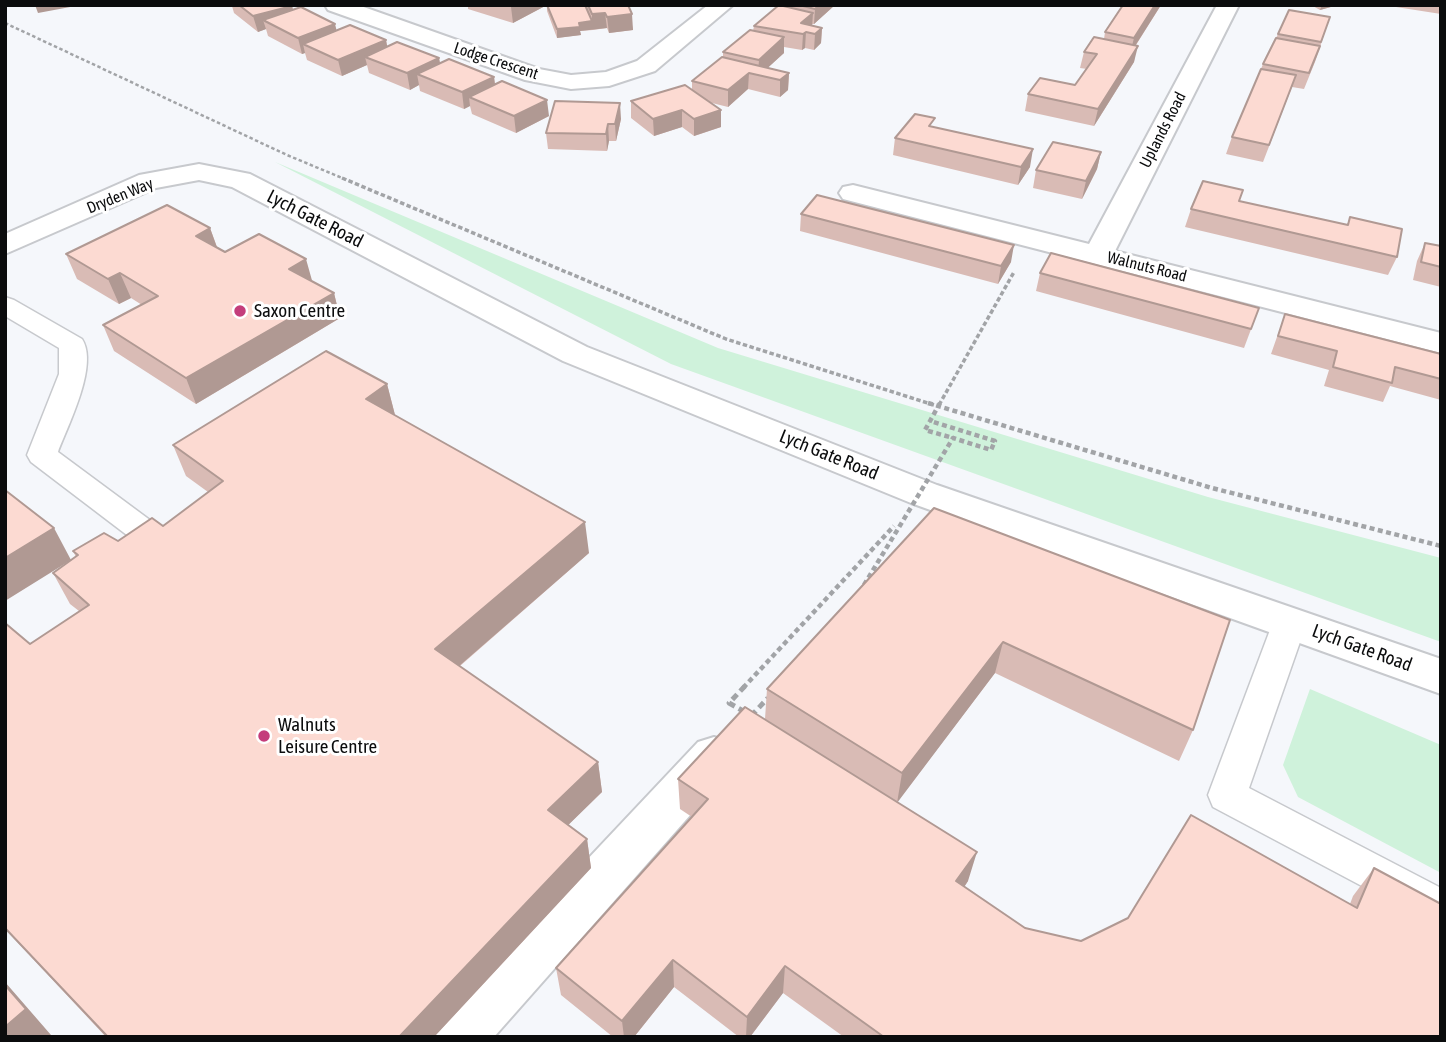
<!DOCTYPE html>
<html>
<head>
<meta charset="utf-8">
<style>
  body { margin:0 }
  #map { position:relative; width:1446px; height:1042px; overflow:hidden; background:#f5f7fb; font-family:"Asap Condensed",sans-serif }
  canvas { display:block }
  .frame { position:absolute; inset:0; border:7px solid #0b0c0d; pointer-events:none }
</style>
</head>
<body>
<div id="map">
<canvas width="1446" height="1042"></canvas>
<div class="frame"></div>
</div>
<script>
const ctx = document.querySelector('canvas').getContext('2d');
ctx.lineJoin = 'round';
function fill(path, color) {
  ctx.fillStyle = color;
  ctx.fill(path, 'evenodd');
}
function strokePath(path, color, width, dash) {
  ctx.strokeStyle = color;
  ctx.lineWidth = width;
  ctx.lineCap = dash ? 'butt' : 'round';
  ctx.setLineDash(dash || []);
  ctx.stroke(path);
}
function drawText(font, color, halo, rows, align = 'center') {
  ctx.font = font + ' "Asap Condensed",sans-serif';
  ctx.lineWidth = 6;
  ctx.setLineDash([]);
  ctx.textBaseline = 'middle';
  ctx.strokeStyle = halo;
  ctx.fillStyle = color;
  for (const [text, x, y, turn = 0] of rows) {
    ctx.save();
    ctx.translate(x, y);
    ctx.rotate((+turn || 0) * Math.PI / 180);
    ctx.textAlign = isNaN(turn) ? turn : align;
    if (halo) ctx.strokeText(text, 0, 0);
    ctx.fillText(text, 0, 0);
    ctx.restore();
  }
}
fill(new Path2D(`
  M275,162L718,348L1208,497L1441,558V642L671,364Z
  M1310,689L1441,745V873L1298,797L1283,765Z`), '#cff2db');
const lane = new Path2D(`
  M5,297L14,300L82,339C99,365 68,425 58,452L162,529L167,537L162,545L151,548L140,545L31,462L27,455L59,374V348L5,316Z
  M1290,609L1302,613L1307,622L1249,788L1441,888V928L1213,807L1208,795L1273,622L1278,613Z`);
const street = new Path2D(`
  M325,5H358L539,69L571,75L606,72L637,61L708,5H733L655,71L609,86L571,89L525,80L328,10Z
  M1217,5H1239L1115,251L1441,333V353L843,199L839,193L843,187L853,185L1089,244Z
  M199,164L250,174L587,347L937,485L1441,659V694L911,503L563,361L232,187L199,180L156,188L5,254V234L139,175Z
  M714,737L730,742L737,756L730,770L494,1037H430L438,1018L698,742Z`);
strokePath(lane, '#c7c9cd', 3);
strokePath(street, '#c7c9cd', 4);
strokePath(new Path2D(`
  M5,23L287,155L347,180`), '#a2a4a7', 2.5, [3.5, 2.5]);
strokePath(new Path2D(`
  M342,178L726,339L934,405
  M939,405L1014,272`), '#a2a4a7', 3.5, [4.5, 2.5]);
strokePath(new Path2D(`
  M928,403L1212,488L1441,546
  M940,403L925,430L953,438
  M743,688L894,526`), '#a2a4a7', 4.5, [5, 3.5]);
strokePath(new Path2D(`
  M745,686L729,703L745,712`), '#a2a4a7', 5, [7, 4.5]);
fill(lane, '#fff');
fill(street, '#fff');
strokePath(new Path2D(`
  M864,585L953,438L991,450L995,441L930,421`), '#a2a4a7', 4.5, [5, 3.5]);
strokePath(new Path2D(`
  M751,716L768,698`), '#a2a4a7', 5, [7, 4.5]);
fill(new Path2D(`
  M226,5H292L293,10L337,31L386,40L387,47L439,58L440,64L494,77L495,85L549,116L516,133L472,114L470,106L464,109L420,91L419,85L410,90L369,73L367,65L342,76L307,60L305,53L302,54L268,36L266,29L258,32L234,13L232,6L228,7Z
  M468,5H547L513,23L468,9Z
  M547,5H571V6L582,5H628L633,30L609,33L607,28L593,30L580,31L581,35L557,38L547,11Z
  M781,5H835L814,24H812V26L822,28L821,43L814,50L805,48L802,50L784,47V53L767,68L789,73L788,90L780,97L748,89L728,107L708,102L721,110V127L694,136L682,127L654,136L631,118V101L692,90V81L723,58V52L753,31L754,26Z
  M1161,5L1136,45L1134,62L1094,126L1025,111L1028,94L1075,85L1087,69L1080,68L1084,52L1104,39L1105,32Z
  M1311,5H1338L1320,10Z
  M1397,5H1441V14L1396,7Z
  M1330,17L1315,62L1304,89L1292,87L1263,162L1226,154L1232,137L1263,64L1278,34Z
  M621,119L616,141H609L607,151L548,149L546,133Z
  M934,127L1030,167L1018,185L893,155L895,138Z
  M1101,152L1097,169L1082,199L1033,188L1036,170Z
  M1239,201L1347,225L1350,217L1397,257L1388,275L1185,227L1191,209Z
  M801,214L1011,262L998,284L800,231Z
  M210,228L217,247L225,252L312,281L334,293L340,318L196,404L114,351L103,325L142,305L131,298L119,304L77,279L66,254Z
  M1425,243L1441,246V287L1413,280L1417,261Z
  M1040,273L1259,308L1244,348L1036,291Z
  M1285,314L1441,354V400L1390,386L1383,402L1324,386L1329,370L1271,354Z
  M387,384L395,415L589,553L460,666L598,762L602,792L568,825L587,839L591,868L434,1037H106L5,929V623L30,644L79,611L70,604L53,573L76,557L73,551L118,541L163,526L208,492L186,476L173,445Z
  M934,508L1193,730L1179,761L995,673L897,802L968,881L964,887L1025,928L1081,941L1350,904L1353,896L1374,868L1441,1037H844L783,993L750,1037H739L674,987L634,1037H613L561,995L556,968L692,817L680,809L678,779L837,765L765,719L767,689Z`), '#d9bbb5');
fill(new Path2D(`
  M35,5H81L38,13Z
  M515,5H547L513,23L511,7Z
  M819,5H835L814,24L815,9Z
  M1155,5H1161L1130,54L1134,38Z
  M1322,5H1338L1320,10Z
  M292,6L296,21L263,20L266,29L258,32L253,16Z
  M605,13L607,28L580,31L581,35L557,38V29L579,23L592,21V14Z
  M813,13L812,28L806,32L805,48L802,50L803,34L801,23Z
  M632,14L633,30L609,33L607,17Z
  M335,24L339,40L303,44L305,53L302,54L298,38Z
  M822,28L821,43L814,50L815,34Z
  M784,37V53L760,75H758L759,60Z
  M386,40L389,56L365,57L367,65L342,76L338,60Z
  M1138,46L1134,62L1094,126L1098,109Z
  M439,58L442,74H417L419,85L410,90L407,73Z
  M749,73L748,89L728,107V90Z
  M789,73L788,90L780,97V80Z
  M494,77L496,93L469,97L470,106L464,109L462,92Z
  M547,100L549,116L516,133L514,116Z
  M620,103L621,119L616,141L615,124Z
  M682,110V127L654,136L653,119Z
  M721,110V127L694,136V119Z
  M608,124L609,141L607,151L606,134Z
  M1033,149L1030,167L1018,185L1021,167Z
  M1101,152L1097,169L1082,199L1086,181Z
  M210,228L219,253L196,236Z
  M1014,245L1011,262L998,284L1001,266Z
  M306,259L313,284L289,269Z
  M120,273L131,298L119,304L108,279Z
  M334,293L340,318L196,404L186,378Z
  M387,384L395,415L366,399Z
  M585,522L589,553L443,680L435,649Z
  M54,528L71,560L5,601V558Z
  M1003,642L995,673L897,803L902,773Z
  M598,762L602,792L554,839L548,810Z
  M587,839L591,868L434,1037H399Z
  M977,852L968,881L949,910L956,881Z
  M673,960L674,987L634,1037H624L622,1021Z
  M785,966L783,993L750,1037H746L747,1017Z
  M5,982L51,1035L50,1037H5Z`), '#b09993');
const building = new Path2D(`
  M239,5H292V6L253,16Z
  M547,5H571V6L585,5L592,21L579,23L580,27L557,29Z
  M588,5H628L632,14L607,17L605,13L592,14Z
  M779,5L813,13L801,23L822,28L815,34L806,32L803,34L754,26Z
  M799,5H819L815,9Z
  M1123,5H1155L1134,38L1105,32Z
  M301,7L335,24L298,38L263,20Z
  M1289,10L1330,17L1321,42L1278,34Z
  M350,25L386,40L338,60L303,44Z
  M750,30L784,37L759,60L723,52Z
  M1094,37L1138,46L1098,109L1028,94L1040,78L1075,85L1097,54L1084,52Z
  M1276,38L1320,46L1309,73L1263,64Z
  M397,42L439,58L407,73L365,57Z
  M722,57L789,73L780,80L749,73L728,90L692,81Z
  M449,59L494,77L462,92L417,74Z
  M1261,69L1296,75L1269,145L1232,137Z
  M502,81L547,100L514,116L469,97Z
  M685,85L721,110L694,119L682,110L653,119L631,101Z
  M555,101L620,103L615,124H608L606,134L546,133Z
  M915,114L935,118L929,126L1033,149L1021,167L895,138Z
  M1053,142L1101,152L1086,181L1036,170Z
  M1203,181L1243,190L1239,201L1348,225L1350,217L1402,229L1397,257L1191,209Z
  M817,195L1014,245L1001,266L801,214Z
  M167,205L210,228L196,236L225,252L259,234L306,259L289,269L334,293L186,378L103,325L158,296L120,273L108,279L66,254Z
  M1425,243L1441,246V267L1421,262Z
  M1051,253L1259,308L1251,329L1040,273Z
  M1285,314L1441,354V379L1395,367L1392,383L1333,367L1337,351L1278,336Z
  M326,351L387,384L366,399L585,522L435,649L598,762L548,810L587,839L399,1037H108L5,928V623L30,644L89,605L53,573L78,555L73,551L104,533L118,541L152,518L163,526L223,481L173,445Z
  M5,490L54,528L5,558Z
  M934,508L1230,620L1193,730L1003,642L902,773L767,689Z
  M745,707L977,852L956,881L1025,928L1081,941L1128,918L1191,815L1357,908L1374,868L1441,904V1037H884L785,966L747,1017L673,960L622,1021L556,968L708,799L678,779Z
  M5,985L26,1009L5,1027Z`);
fill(building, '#fcdad2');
strokePath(building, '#b09993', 2);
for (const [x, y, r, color] of [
  [240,311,7,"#c43d7b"],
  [264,736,7,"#c43d7b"]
]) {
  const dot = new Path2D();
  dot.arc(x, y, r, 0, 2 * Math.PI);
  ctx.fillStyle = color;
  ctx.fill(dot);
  strokePath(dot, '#fff', 2.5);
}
drawText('16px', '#0b0c0d', '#fff', [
  ["Lodge Crescent",496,61,18],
  ["Uplands Road",1163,130,-63],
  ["Dryden Way",120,196,-22],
  ["Walnuts Road",1147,267,14]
]);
drawText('19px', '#0b0c0d', '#fff', [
  ["Lych Gate Road",315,219,27],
  ["Lych Gate Road",829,455,22],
  ["Lych Gate Road",1362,648,20]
]);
drawText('19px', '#0b0c0d', '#fff', [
  ["Saxon Centre",254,311],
  ["Walnuts",278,725],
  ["Leisure Centre",278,747]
], 'left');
</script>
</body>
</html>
